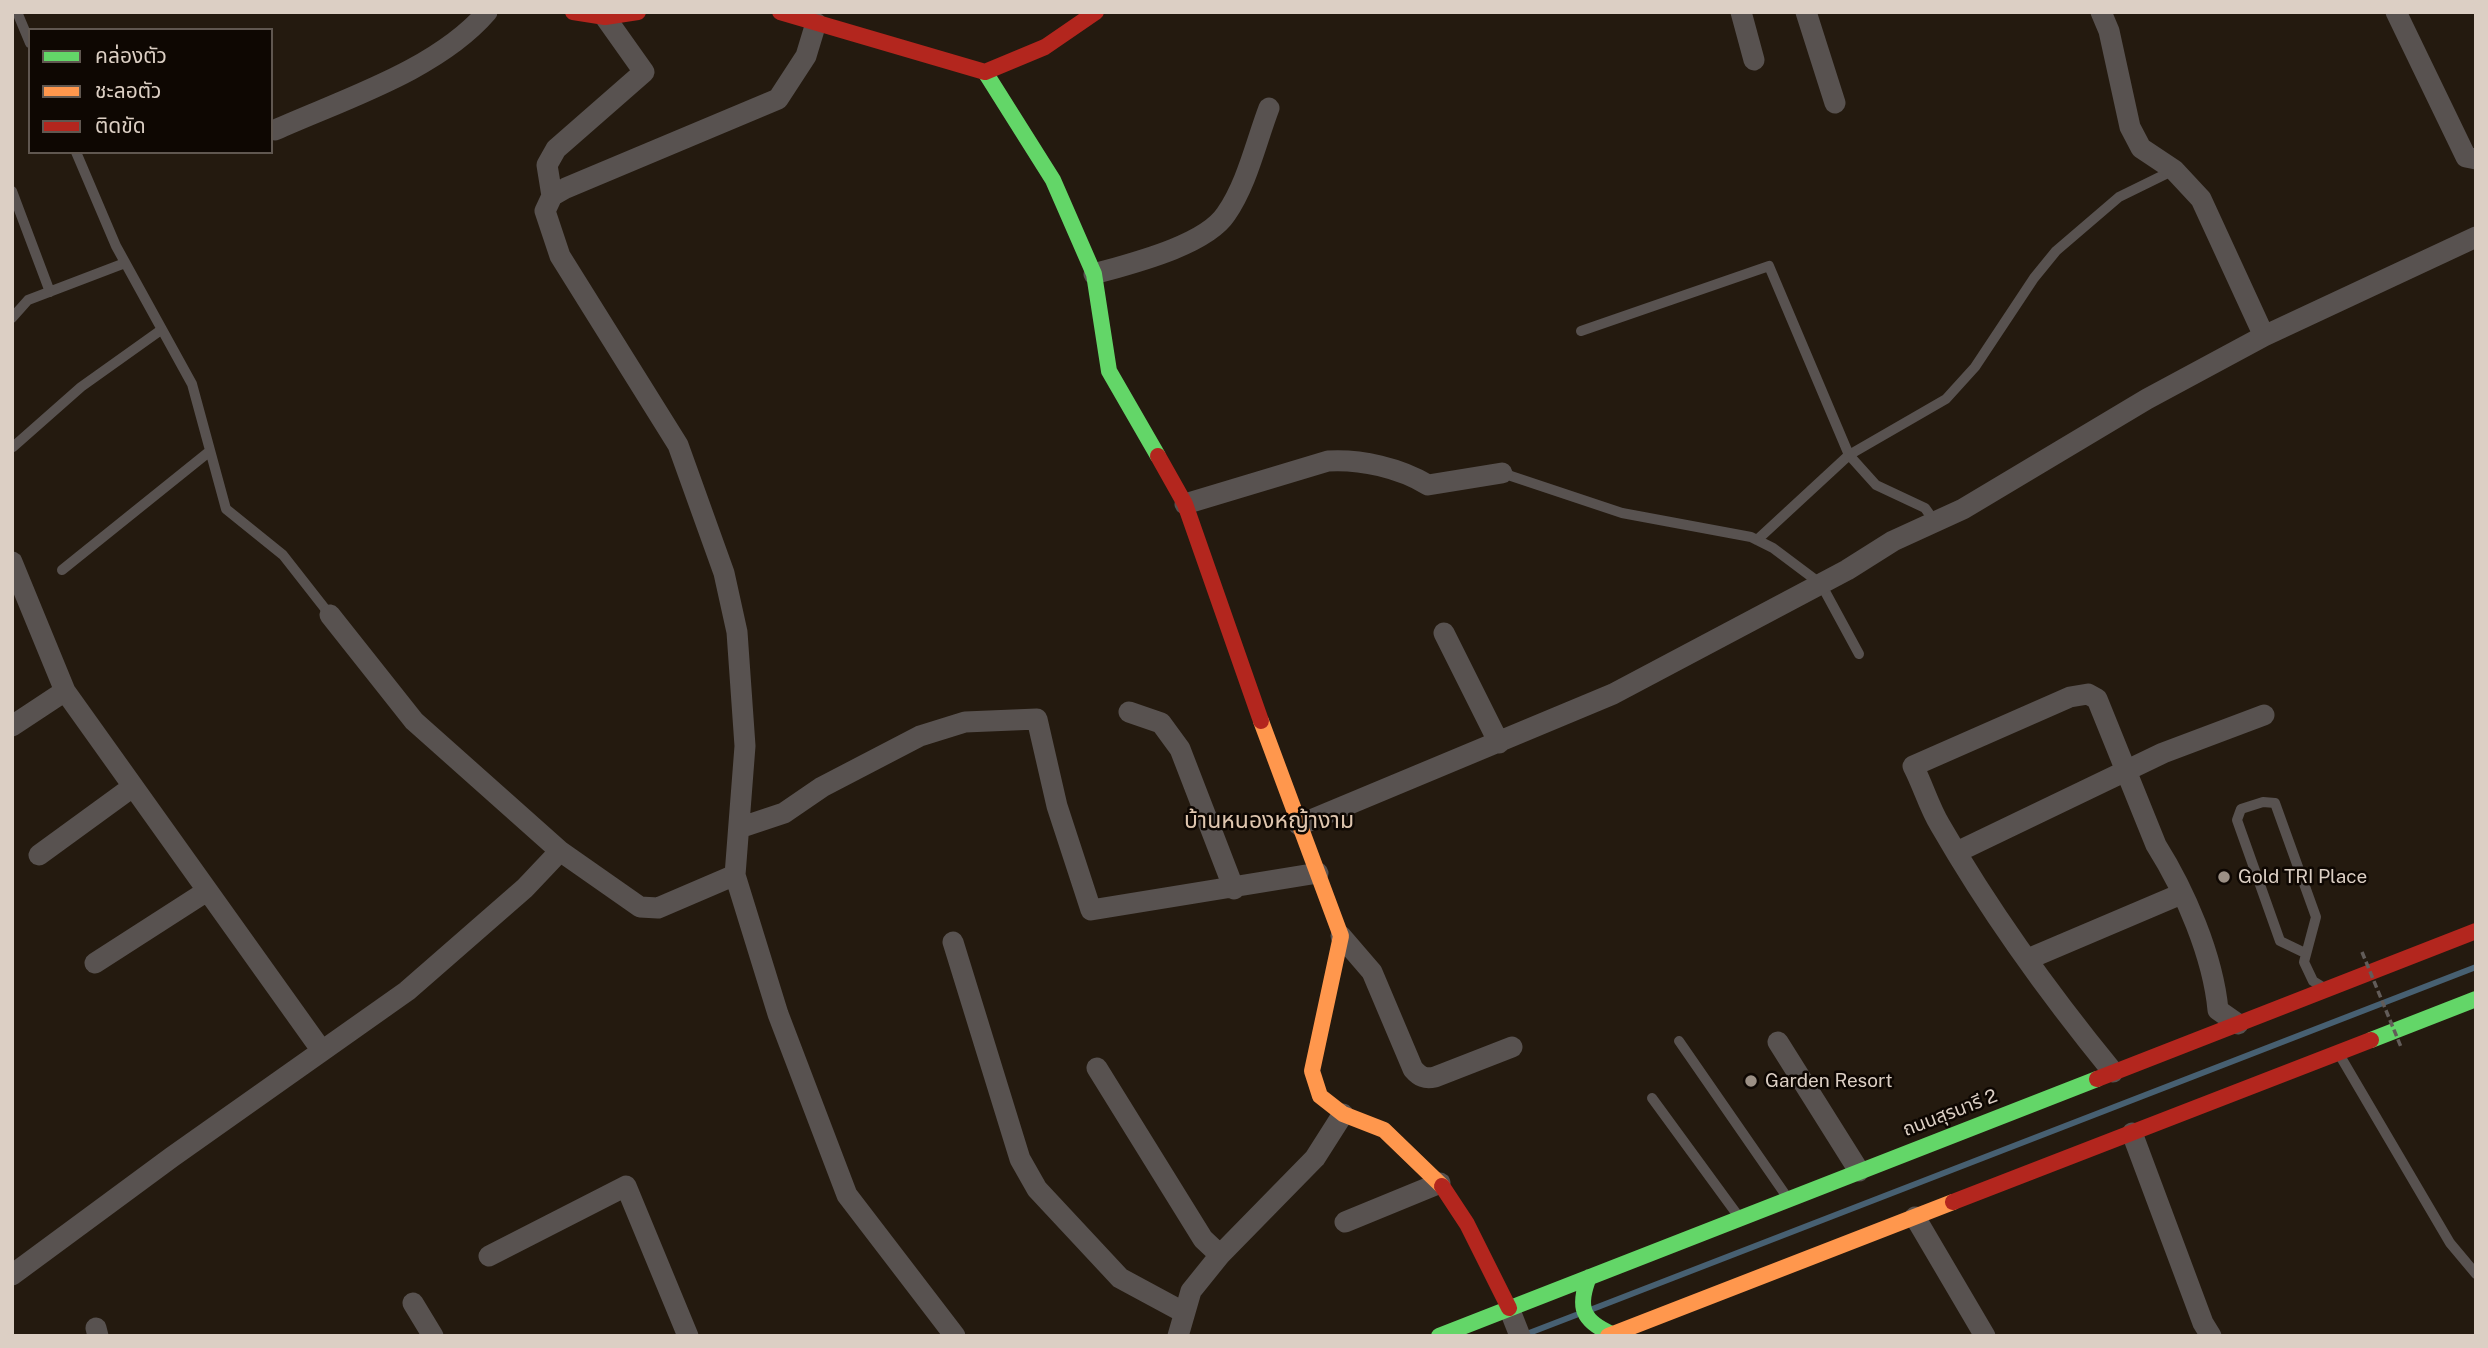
<!DOCTYPE html>
<html>
<head>
<meta charset="utf-8">
<style>
  body { margin:0 }
  #map { position:relative; width:2488px; height:1348px; overflow:hidden; background:#241a0f; font-family:"Public Sans","Noto Sans Thai",sans-serif }
  canvas { display:block }
  .frame { position:absolute; inset:0; border:14px solid #dccfc4; pointer-events:none }
  .legend { position:absolute; left:28px; top:28px; width:245px; height:126px; box-sizing:border-box; background:#0e0702; border:2px solid #605750; margin:0; padding:9px 12px; list-style:none; font-size:21px; color:#dccfc4 }
  .legend li { display:flex; align-items:center; gap:14px; height:35px }
  .legend b { width:35px; border:2px solid #605750 }
</style>
</head>
<body>
<div id="map">
<canvas width="2488" height="1348"></canvas>
<div class="frame"></div>
<ul class="legend">
<li><b style="height:9px;background:#63d668"></b>คล่องตัว</li>
<li><b style="height:9px;background:#ff974d"></b>ชะลอตัว</li>
<li><b style="height:9px;background:#b3261e"></b>ติดขัด</li>
</ul>
</div>
<script>
const ctx = document.querySelector('canvas').getContext('2d');
ctx.lineJoin = 'round';
function strokePath(path, color, width, dash) {
  ctx.strokeStyle = color;
  ctx.lineWidth = width;
  ctx.lineCap = dash ? 'butt' : 'round';
  ctx.setLineDash(dash || []);
  ctx.stroke(path);
}
function drawText(font, color, halo, rows, align = 'center') {
  ctx.font = font + ' "Public Sans","Noto Sans Thai",sans-serif';
  ctx.lineWidth = 5;
  ctx.setLineDash([]);
  ctx.textBaseline = 'middle';
  ctx.strokeStyle = halo;
  ctx.fillStyle = color;
  for (const [text, x, y, turn = 0] of rows) {
    ctx.save();
    ctx.translate(x, y);
    ctx.rotate((+turn || 0) * Math.PI / 180);
    ctx.textAlign = isNaN(turn) ? turn : align;
    if (halo) ctx.strokeText(text, 0, 0);
    ctx.fillText(text, 0, 0);
    ctx.restore();
  }
}
strokePath(new Path2D(`
  M1590,1310L2476,967
  M1524,1335L1576,1315`), '#476072', 6);
strokePath(new Path2D(`
  M17,12L30,43
  M76,152L116,246L192,384L226,509L283,555L330,615
  M12,191L50,292
  M12,318L28,300L125,263
  M1581,331L1769,266L1849,455L1876,485L1925,508L1935,522
  M13,447L81,387L161,330
  M1502,473L1622,513L1751,537L1773,548L1821,584L1859,654
  M1757,540L1849,455L1946,399L1975,367L2034,278L2056,251L2119,197L2174,170
  M62,570L210,451
  M2305,953L2280,941L2237,820L2241,809L2263,802L2275,803L2316,917L2304,962L2313,981L2321,986
  M1679,1041L1787,1197
  M2339,1054L2450,1243L2476,1274
  M1652,1098L1739,1217`), '#585250', 10);
strokePath(new Path2D(`
  M1741,12L1754,60
  M1806,12L1835,103
  M2101,12L2109,31L2130,127L2141,148L2174,170L2201,199L2264,336
  M2396,12L2466,157L2476,159
  M816,23L806,56L778,99L566,188L552,196L545,211L560,256L678,445L724,573L737,632L745,746L735,875L778,1014L847,1195L955,1336
  M275,130C344,99 437,70 487,12
  M552,196L547,165L556,149L644,72L605,17
  M1094,274C1129,264 1205,246 1226,214C1247,184 1256,142 1269,108
  M1185,504L1328,461C1361,459 1400,468 1428,485L1502,473
  M12,562L65,691L322,1051
  M330,615L414,721L560,851L640,907L658,908L735,875
  M1444,633L1499,743
  M1129,712L1161,723L1180,749L1234,889
  M12,726L65,691
  M1299,825L1613,694L1847,570L1893,541L1963,509L2147,399L2264,336L2476,237
  M739,828L784,813L822,787L920,736L965,722L1037,719L1057,806L1091,910L1318,873
  M1957,852L2163,753L2264,715
  M39,855L131,788
  M1341,936L1372,972L1413,1069C1420,1077 1425,1079 1435,1077L1512,1047
  M953,942L1020,1159L1037,1189L1120,1278L1183,1312
  M2028,959L2181,894
  M95,963L207,891
  M1778,1042L1859,1171
  M1097,1068L1203,1239L1220,1255
  M2113,1072C2050,995 1990,912 1940,825C1929,807 1923,785 1913,766L2070,697L2088,694L2097,699L2156,845C2185,891 2213,956 2218,1010L2238,1024
  M2132,1133L2203,1323L2211,1336
  M1915,1217L1985,1336
  M1345,1222L1440,1183
  M489,1256L626,1186L688,1336
  M12,1275L172,1157L407,991L525,888L560,851
  M413,1303L433,1336
  M1509,1308L1520,1336
  M96,1328L98,1336
  M1178,1336L1191,1291L1220,1255L1315,1158L1343,1114`), '#585250', 21);
strokePath(new Path2D(`
  M985,72L1053,180L1094,274L1109,371L1158,456
  M2371,1040L2476,999
  M1589,1277C1577,1307 1582,1321 1612,1334
  M1439,1336L2097,1079`), '#63d668', 16);
strokePath(new Path2D(`
  M1261,721L1341,936L1312,1071L1320,1096L1343,1114L1384,1130L1442,1186
  M1608,1336L1953,1202`), '#ff974d', 16);
strokePath(new Path2D(`
  M573,12L605,17L638,12
  M780,12L985,72L1045,47L1096,12
  M1158,456L1185,504L1261,721
  M2097,1079L2476,931
  M1442,1186L1467,1224L1509,1308
  M1953,1202L2371,1040`), '#b3261e', 16);
strokePath(new Path2D(`
  M2362,952L2401,1047`), '#625c59', 3.5, [7, 3.5]);
for (const [x, y, r, color] of [
  [2224,877,7,"#9c9085"],
  [1751,1081,7,"#9c9085"]
]) {
  const dot = new Path2D();
  dot.arc(x, y, r, 0, 2 * Math.PI);
  ctx.fillStyle = color;
  ctx.fill(dot);
  strokePath(dot, '#0e0702', 2.5);
}
drawText('19px', '#dccfc4', '#0e0702', [
  ["Gold TRI Place",2238,877],
  ["Garden Resort",1765,1081]
], 'left');
drawText('19px', '#dccfc4', '#0e0702', [
  ["ถนนสุรนารี 2",1950,1113,-21]
]);
drawText('23px', '#dfc6af', '#0e0702', [
  ["บ้านหนองหญ้างาม",1269,821]
]);
</script>
</body>
</html>
